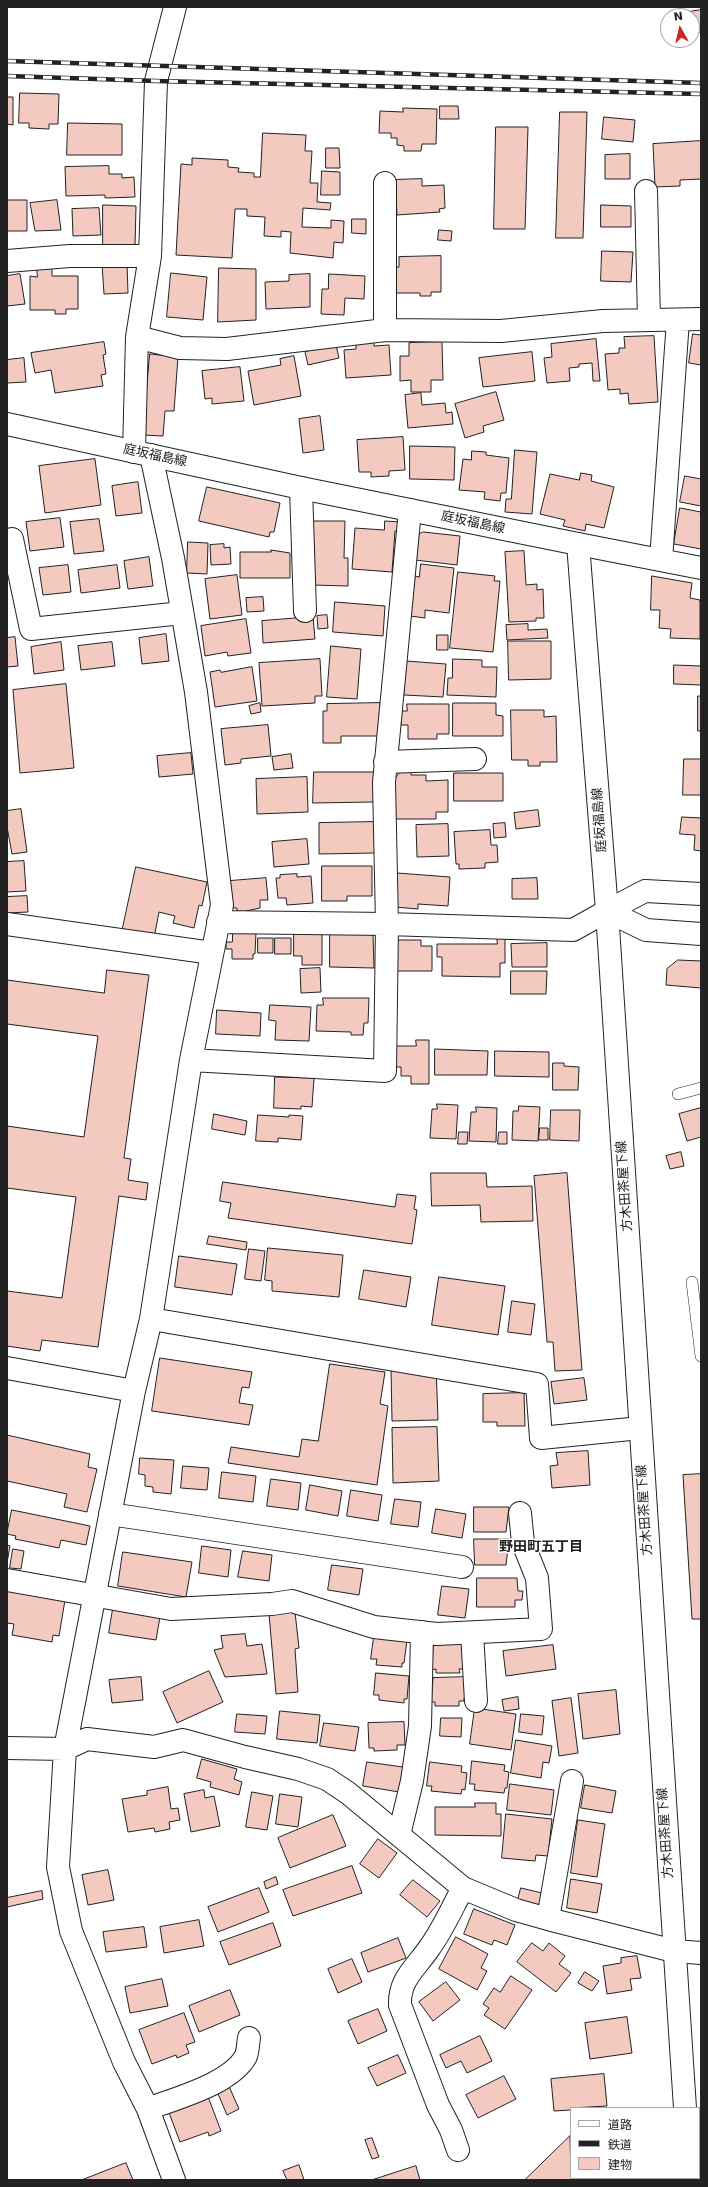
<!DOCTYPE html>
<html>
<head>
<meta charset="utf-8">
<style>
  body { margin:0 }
  #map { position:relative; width:708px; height:2187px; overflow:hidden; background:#fff; font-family:"DejaVu Sans","Noto Sans JP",sans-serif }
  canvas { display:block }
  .frame { position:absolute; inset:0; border:8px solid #222; pointer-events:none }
  .legend { position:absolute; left:570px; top:2107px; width:130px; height:72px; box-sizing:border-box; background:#fff; border:1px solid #a7a7a7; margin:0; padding:5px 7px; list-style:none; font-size:12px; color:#222 }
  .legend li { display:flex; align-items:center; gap:8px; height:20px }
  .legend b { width:20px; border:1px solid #a7a7a7 }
  .north { position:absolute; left:660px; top:8px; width:40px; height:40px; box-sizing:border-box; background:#fff; border:1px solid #a7a7a7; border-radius:50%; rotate:352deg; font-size:11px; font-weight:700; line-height:16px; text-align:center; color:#222 }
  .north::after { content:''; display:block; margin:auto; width:14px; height:18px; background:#c62828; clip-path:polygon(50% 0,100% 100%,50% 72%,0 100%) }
</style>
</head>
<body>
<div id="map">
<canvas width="708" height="2187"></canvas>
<div class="frame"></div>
<ul class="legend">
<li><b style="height:5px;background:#fff"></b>道路</li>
<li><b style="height:5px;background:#222"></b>鉄道</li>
<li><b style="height:11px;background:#f3c9c0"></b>建物</li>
</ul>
<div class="north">N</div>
</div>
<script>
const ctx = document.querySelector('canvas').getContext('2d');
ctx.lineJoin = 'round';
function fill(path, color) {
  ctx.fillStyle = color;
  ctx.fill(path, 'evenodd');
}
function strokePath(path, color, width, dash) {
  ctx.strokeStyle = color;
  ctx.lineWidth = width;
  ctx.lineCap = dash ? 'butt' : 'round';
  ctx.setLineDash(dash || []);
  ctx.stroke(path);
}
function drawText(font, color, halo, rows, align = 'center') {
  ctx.font = font + ' "DejaVu Sans","Noto Sans JP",sans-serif';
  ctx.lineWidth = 3;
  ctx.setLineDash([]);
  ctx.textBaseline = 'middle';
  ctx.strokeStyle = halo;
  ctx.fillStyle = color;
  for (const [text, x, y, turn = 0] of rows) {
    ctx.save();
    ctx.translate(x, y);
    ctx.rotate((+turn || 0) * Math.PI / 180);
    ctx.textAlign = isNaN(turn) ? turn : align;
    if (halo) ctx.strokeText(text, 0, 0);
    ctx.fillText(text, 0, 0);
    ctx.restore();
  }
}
const building = new Path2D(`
  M701,10V32L692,33V16H689V12Z
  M20,93L59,94L58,124H49V129L29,128V123H19Z
  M7,97H13V125L7,124Z
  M440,106H458L459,119H440Z
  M403,108L437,109L436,144H422L421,151H404V146L397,145V138H391V133H379L380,111L403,112Z
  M560,112H587L583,238H556Z
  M604,117L635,120L633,142L602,139Z
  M68,123L122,124V155H67Z
  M496,127H528L525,229H494Z
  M263,133L306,135L305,151H312L310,183H318L317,202L331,203L330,210L303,208L302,227L331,228V220L344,221L343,243L334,242L333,258L290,253L291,232L281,231V237L264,236L265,217L247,216V209H235L232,258L176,255L181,164L192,165V158L228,160V167L239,168L238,172L254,173V177H260Z
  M701,141V179L680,180V186L655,187L653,144Z
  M326,148H339L340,168H326Z
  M630,154V179H605V155Z
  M109,166V174H122V178L134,177L135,197L105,198V195L66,196L65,167Z
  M322,171L340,172V195H321Z
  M422,179V186L444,185L445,208L439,209L440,212L397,215L396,196L392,180Z
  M7,200H27V231H7Z
  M57,200L61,230L35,231L30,203Z
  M103,205L136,206L135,247H103Z
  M601,205L631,206V227H601Z
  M99,208L101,235L73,236L72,209Z
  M352,219H366V234L352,233Z
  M439,230L452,231L451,241L438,240Z
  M602,251L633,252L631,282L601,281Z
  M441,256V292H431V296H420V293H392L391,268L399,267V257Z
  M127,263L128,293L104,294L102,264Z
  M37,267H52V276H78V309H66V314H55V310H30V276L37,277Z
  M219,268L256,269V320L218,322Z
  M171,273L207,277L203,320L167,317Z
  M20,274L25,304L7,306V311V276Z
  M310,274V307L266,309L265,282L289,281V275Z
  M329,274L365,276L364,299L345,298L344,315L321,314L322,289H328Z
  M693,334L701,335V365L689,363Z
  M654,336L658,402L629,404L628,393L620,394V389L608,390L605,354L619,353V348H625L624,337Z
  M596,339L600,381H593L592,363L579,364V367L569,368L570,381L547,383L544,358L552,357L551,344Z
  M374,341V346L389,345L391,375L346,378L344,350L356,349V342Z
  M104,342L106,354L103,355L106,374L101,375L103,386L55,393L51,370L35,373L31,353Z
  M442,342L443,380H431V392H411V380L400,381V356H409V343Z
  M336,345L339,358L308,365L305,352Z
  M532,352L535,381L483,387L479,358Z
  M150,354L178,357L174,411H165L163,436L143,435Z
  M294,356L301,396L254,405L248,371L281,365L280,359Z
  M24,358L26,382L7,383V360Z
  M240,367L244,401L212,404V398L205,399L202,371Z
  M496,392L504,420L483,426L484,432L465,438L455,404Z
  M421,393L422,405L445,403L446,413L452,412L453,424L408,428L405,395Z
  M320,416L324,450L303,453L299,419Z
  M403,437L405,470L389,471V476L371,477V472H359L357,440Z
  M410,446L455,447L454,480L410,479Z
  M515,450L537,452L532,514L505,512L506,499H511Z
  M472,451L486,452V455L509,458L506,493H501L500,501L484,499L485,492L459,490L463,459L471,460Z
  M95,459L101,505L45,513L39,466Z
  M581,473L592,475L591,481L614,487L604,528L586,524L585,531L563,526L565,520L540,514L550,474L579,480Z
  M685,476L701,479V506L680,502Z
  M138,482L142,513L116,516L112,486Z
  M207,487L280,503L274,532H270L269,537L199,521Z
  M680,508L701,512V549L674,544Z
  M60,518L64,547L30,551L26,522Z
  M99,519L104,551L74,554L70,522Z
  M313,521H345L344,558H348V586L311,585Z
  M385,521L401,522L400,532L395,531L392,572L352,569L355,528L384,530Z
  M423,532L460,536L457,565L415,560L418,535Z
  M188,542L208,543L207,574L187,573Z
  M224,544V548L230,547L231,564L211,565L210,545Z
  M271,550L290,553V578H240V552H271Z
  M524,551L526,585L537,584V590L543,589L544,618H536V621L509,622L505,552Z
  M149,557L153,586L128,589L124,561Z
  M421,564L454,568L449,613L425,610V618L410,616L415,576L419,577Z
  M68,565L71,592L43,595L39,568Z
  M117,565L120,588L81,593L78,570Z
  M458,572L495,576L494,581H500L493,652L450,648Z
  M237,575L242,615L210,619L205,579Z
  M652,576L692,583L690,598L700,600V639L670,638L671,629L659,628L660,610H651Z
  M263,597L264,611L247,612L246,598Z
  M335,602L385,606L383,636L333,632Z
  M327,615L328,628L318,629L317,616Z
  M313,617L315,639L263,643L262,621Z
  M246,619L251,653L228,656L227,652L205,656L201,626Z
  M528,624V630L547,629L548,638L507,640L506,625Z
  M166,634L169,661L142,664L139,638Z
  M437,635H448V650H437Z
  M15,637L18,666L7,667V638Z
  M508,641H551V679L509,680Z
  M61,642L64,670L34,674L31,647Z
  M112,642L115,666L81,670L78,646Z
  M331,646L361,649L357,699L327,697Z
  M320,659L322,696H315V703L262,706L259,663Z
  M453,659L482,660V667H497L496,697L447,695L448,678H452Z
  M406,661L446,664L443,697L404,695Z
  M674,665L701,666V685L674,684Z
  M252,667L257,701L215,707L210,672L220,670L221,672Z
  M66,684L74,768L20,773L13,690Z
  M698,696H701V731H698Z
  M260,703L261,712L251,714L249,706Z
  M380,703V736H341V743H323V711H327V704Z
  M453,703H496V715L503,716V736H453Z
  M407,704H449V734H437V739H408V725H401V711H407Z
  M511,710H544V717L556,716L557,762H540V766H528V760H512Z
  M268,725L271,756L241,759V763L225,765L221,729Z
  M191,753L193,774L159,777L157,756Z
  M291,754L293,768L274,770L272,757Z
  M684,759H701V795H683Z
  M402,770H411V775H426V781L448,780V812H436V819H394V780Z
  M314,772H374V802L313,803Z
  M454,773H503V801H454Z
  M307,777L308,812L257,814L256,779Z
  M21,809L27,852L12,854L7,827V811Z
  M538,810L540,826L516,829L514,813Z
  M682,817L701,818V851L694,850L695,835L680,834Z
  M374,822L375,853L319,854V823Z
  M505,823L506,837L494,838L493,824Z
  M448,824L449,856L417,857L416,825Z
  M490,830L491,845H497L498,862L485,863V868L459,869V864H456L454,832Z
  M307,839L309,864L274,867L272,842Z
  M24,861L26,891L7,892V862Z
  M322,866H372V896H347V901H322Z
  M136,867L207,882L202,906L199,905L194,928L173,923L175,916L159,912L154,938L122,932Z
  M397,873L450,877L448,906L418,904V909L395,907Z
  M297,874V877L311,876L313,903L287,905L286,898H278L276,878H280V875Z
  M266,878L268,900H260V908L237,913V908H233L230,881Z
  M537,878L538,899H512V879Z
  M27,896L28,912L7,913V897Z
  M330,931H367L373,935L374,968L330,967Z
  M233,932H256L255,954H253V959H232V949H226V942H232Z
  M294,932L322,933V965H302V956H294Z
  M497,936H505V963H500V977L442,976V957H437V944H497Z
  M258,938H273V953H258Z
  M275,938H291V954H275Z
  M395,940H421V946H432V971H395Z
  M547,943V967H512L511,944Z
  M678,960L701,961V988L666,985L667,969Z
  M320,968L321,992L301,993L300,969Z
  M107,970L149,975L124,1158L131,1159L128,1180L148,1183L146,1200L119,1196L98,1347L42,1340L40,1351L7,1346V1291L62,1298L76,1197L7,1188V1126L84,1137L98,1036L7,1024V980L104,993Z
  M511,971H547L546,994H511Z
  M323,998H369L368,1023H364L363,1035H351V1032L316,1031L317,1005H323Z
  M270,1005L311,1007L309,1041L275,1040L276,1021L269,1020Z
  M217,1010L261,1013L260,1036L216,1034Z
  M416,1040H429V1084H411V1076H401V1067H393V1046H416Z
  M435,1049L488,1051L487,1075H435Z
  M495,1051L549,1052V1077L495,1076Z
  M553,1063H564V1066L579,1067L578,1090H553Z
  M275,1077L314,1078L312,1107L301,1106V1109L274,1108Z
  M437,1104L458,1105L456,1139L430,1138L432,1109H437Z
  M519,1106L540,1107L538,1141L512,1140L513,1111H518Z
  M476,1107L497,1108L496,1142L469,1141L471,1112H476Z
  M701,1108V1137L687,1141L679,1114Z
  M551,1110H580L579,1141L550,1140Z
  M214,1114L247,1121L245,1135L212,1129Z
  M258,1115L289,1117V1115L303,1116L301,1140L278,1138V1142L256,1141Z
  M540,1128H548V1140H539Z
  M459,1132H468L467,1144H458Z
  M499,1132H507V1144H498Z
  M681,1152L684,1166L670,1169L666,1156Z
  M431,1173H486L487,1187L532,1186L533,1221L481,1222L480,1205L432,1206Z
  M567,1173L582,1370L555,1371L553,1342H547L534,1176Z
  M223,1182L395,1207L397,1194L416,1196L414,1209L417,1210L412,1244L228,1218L231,1203L220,1201Z
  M209,1236L247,1242L246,1250L207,1244Z
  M268,1248L343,1255L339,1297L272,1291V1281L265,1280Z
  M249,1249L265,1251L261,1281L245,1279Z
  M179,1256L237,1264L232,1295L175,1287Z
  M364,1270L411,1277L406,1307L359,1299Z
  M439,1277L505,1286L498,1335L432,1325Z
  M512,1301L535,1304L531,1335L508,1332Z
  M160,1358L252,1372L249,1388L242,1387L239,1403L253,1405L249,1425L152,1411Z
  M330,1364L385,1372L380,1404L388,1406L377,1485L228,1463L231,1447L299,1457L302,1439L318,1441Z
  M436,1366L438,1420L392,1421L391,1367Z
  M584,1378L587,1400L554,1404L551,1382Z
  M524,1393L525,1426H497V1422H483V1394Z
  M437,1427L439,1481L393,1483L392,1428Z
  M7,1435L90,1454L88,1467L97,1469L87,1512L64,1507L67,1494L7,1481Z
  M588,1451L590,1485L552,1488L550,1466L558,1465L556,1453Z
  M140,1458L174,1460L171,1494L153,1492V1487L145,1486V1475L139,1474Z
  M183,1466L209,1468L207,1490L181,1488Z
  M222,1472L256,1476L253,1502L219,1498Z
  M701,1474V1619H692L683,1475Z
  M271,1479L301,1483L298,1510L267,1506Z
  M310,1485L342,1491L338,1516L306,1510Z
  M351,1490L382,1495L378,1521L347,1516Z
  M395,1499L421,1502L418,1527L391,1524Z
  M474,1507H509L506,1532H474Z
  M436,1509L466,1514L462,1538L432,1533Z
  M12,1510L90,1526L86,1545L61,1540L59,1548L15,1539L16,1536L7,1534Z
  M474,1539H509L506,1565H475Z
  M7,1545L10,1546L7,1563Z
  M202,1546L231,1550L228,1577L199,1573Z
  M13,1549L24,1551L21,1569L10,1568Z
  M243,1551L272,1555L269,1581L238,1577Z
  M123,1552L192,1562L186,1597L118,1586Z
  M332,1565L363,1569L359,1595L328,1590Z
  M477,1578H517L518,1591H523L522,1600H515V1607H477Z
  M442,1586L469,1589L465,1618L438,1615Z
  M7,1590L65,1600L59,1636L53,1635L52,1642L12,1635L14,1624L7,1623Z
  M113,1609L160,1617L156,1640L109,1633Z
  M295,1612L299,1648L295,1649L298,1692L276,1694L269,1614Z
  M245,1634L247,1646L262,1644L267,1674L225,1677L214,1650L223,1648L221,1636Z
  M374,1637L407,1640L404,1663H402V1667L376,1665L377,1659H371Z
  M466,1644L464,1669H459L460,1673H436V1669L432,1670L433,1645Z
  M553,1645L556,1669L506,1676L503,1651Z
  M209,1671L223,1702L177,1723L163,1692Z
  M376,1673L409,1676L407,1699H404V1703L379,1700V1695H374Z
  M141,1677L143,1700L112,1703L109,1680Z
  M466,1677V1698H464V1701H459V1706H435V1702H431L433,1678Z
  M616,1690L620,1734L583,1739L578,1694Z
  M518,1697L519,1709L504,1711L502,1700Z
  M571,1698L578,1753L559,1756L552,1701Z
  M475,1708L516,1714L511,1750L470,1744Z
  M280,1711L320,1715L317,1743L277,1739Z
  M237,1714L267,1716L265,1734L235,1732Z
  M521,1714L544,1716L542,1735L519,1732Z
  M441,1718H462L461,1737L440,1736Z
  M404,1722L405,1745H397V1750L374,1751V1748H369L368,1723Z
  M324,1723L359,1727L355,1751L320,1746Z
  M516,1740L552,1746L549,1763L543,1762L541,1778L511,1773Z
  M202,1759L237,1769L234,1779L242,1782L239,1795L210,1787L211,1782L197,1778Z
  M472,1761L505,1765L504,1771L509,1772L507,1788H505L504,1793L474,1790L475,1784H470Z
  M367,1762L403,1767L399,1792L363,1786Z
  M430,1762L462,1766L461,1772L467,1773L465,1790L462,1789L461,1794L431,1791L432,1786H427Z
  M510,1784L554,1790L551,1815L507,1810Z
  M585,1785L616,1791L612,1813L581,1808Z
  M168,1787L171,1809L178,1808L180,1820L169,1822L170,1829L155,1832L154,1828L128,1832L122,1799L147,1795V1791Z
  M204,1790L205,1798L214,1796L220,1826L191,1832L184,1794Z
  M252,1792L273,1796L267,1830L246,1827Z
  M280,1794L302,1797L298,1827L276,1824Z
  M475,1803H496V1814H501V1836L435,1835V1807H475Z
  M506,1814L552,1819L548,1856L536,1855L535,1861L502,1858Z
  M333,1815L346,1846L290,1868L278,1838Z
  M578,1820L605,1824L597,1877L571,1873Z
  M378,1839L397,1853L379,1878L360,1864Z
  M352,1866L362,1893L293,1916L283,1890Z
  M108,1870L114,1900L88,1905L82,1875Z
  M276,1877L278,1884L266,1889L264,1882Z
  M571,1879L602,1884L597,1913L567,1908Z
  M413,1880L440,1901L427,1917L400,1895Z
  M259,1888L269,1912L218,1932L208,1907Z
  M521,1888L542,1893L539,1905L518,1900Z
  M42,1891L43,1899L7,1907V1898Z
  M474,1909L515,1925L507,1945L494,1940L492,1945L464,1934Z
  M199,1920L204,1946L164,1953L160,1927Z
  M273,1923L281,1946L229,1965L220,1942Z
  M144,1927L147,1947L106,1952L103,1932Z
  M456,1937L488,1954L481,1968L487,1971L477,1990L439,1969Z
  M398,1938L406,1958L368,1972L361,1953Z
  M532,1943L543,1951L549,1943L565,1956L559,1964L571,1973L556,1992L517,1962Z
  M637,1956L641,1978L630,1979L632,1990L607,1994L603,1966L621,1963V1958Z
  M352,1959L362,1982L338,1993L328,1969Z
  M585,1972L599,1981L592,1991L578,1983Z
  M511,1976L532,1990L505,2029L484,2015L489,2008L483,2004L494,1988L500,1992Z
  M162,1979L168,2006L130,2013L125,1987Z
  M446,1982L460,2000L433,2021L419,2002Z
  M230,1990L240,2015L199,2032L189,2006Z
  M378,2009L387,2031L358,2044L348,2021Z
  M184,2013L195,2042L186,2045L189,2053L177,2058L176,2055L152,2064L139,2030Z
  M627,2017L632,2053L590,2059L585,2023Z
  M480,2036L492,2061L467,2073L461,2061L446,2068L440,2055Z
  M398,2055L406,2073L377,2086L368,2068Z
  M604,2074L607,2106L571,2108V2110L554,2111L551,2079Z
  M504,2076L516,2099L478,2118L466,2095Z
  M228,2084L239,2109L227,2115L216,2089Z
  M207,2094L221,2131L209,2136L208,2132L180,2142L168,2110Z
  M570,2136L571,2178H573L571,2180H525Z
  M372,2138L379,2157L372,2159L365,2140Z
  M126,2163L133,2180H82Z
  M299,2165L304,2180H287L283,2171Z
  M416,2166L420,2180H372Z`);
fill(building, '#f3c9c0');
strokePath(building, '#222', 1);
const service = new Path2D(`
  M678,1094L701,1088
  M692,1282L701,1356`);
const minor = new Path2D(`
  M646,191L649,320
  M7,261L70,256H150
  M385,330V183
  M137,337L180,348L227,349L385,330L501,331L603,321L701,319
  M134,452L137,337L150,256L156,81L175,7
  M151,455L173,558L196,692L222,905L191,1060L151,1319L134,1391L65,1749L58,1867L71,1931L124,2062L148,2109L174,2180
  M301,488L305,611
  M12,539L31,629L182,613
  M578,544L701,568
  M661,560L678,320
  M385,762L475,759
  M218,922L387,924L573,930L607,911
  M7,924L212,953
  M191,1060L385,1071L387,924L384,782L410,510
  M151,1319L537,1384L541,1438L640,1428
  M7,1368L134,1391
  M110,1514L462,1567
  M7,1580L171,1609L272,1604L292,1601L374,1627L437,1634L541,1629L537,1578L523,1543L520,1513
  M472,1633L476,1701
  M7,1748L65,1749L87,1739L154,1747L183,1740L245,1757L298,1769L327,1779L348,1793L463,1888L516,1910L548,1919L674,1951L701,1953
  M399,1835L412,1781L420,1726L422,1632
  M548,1919L572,1781
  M148,2109C176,2098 231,2084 246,2056C248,2051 248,2043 249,2038
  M458,2150L451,2130L438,2105L400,2005C399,1979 416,1968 430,1947C443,1929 452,1908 463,1888
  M601,2180L603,2178`);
const tertiary = new Path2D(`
  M607,911L685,2108
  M689,2178L690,2180`);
const secondary = new Path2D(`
  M7,424L301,488L578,544L607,911
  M607,911L645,891L701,894
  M607,911L646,930L701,934`);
strokePath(service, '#222', 12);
strokePath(minor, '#222', 24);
strokePath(tertiary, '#222', 24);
strokePath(secondary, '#222', 24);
strokePath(service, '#fff', 11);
strokePath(minor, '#fff', 22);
strokePath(tertiary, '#fff', 22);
strokePath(secondary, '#fff', 22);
const rail = new Path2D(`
  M7,61L701,83
  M7,76L156,81L701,94`);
strokePath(rail, '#222', 4.5);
strokePath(rail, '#fff', 3, [9]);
drawText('13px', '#222', '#fff', [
  ["庭坂福島線",155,456,12],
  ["庭坂福島線",473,523,12],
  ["庭坂福島線",600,820,-94],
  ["方木田茶屋下線",625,1186,-94],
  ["方木田茶屋下線",645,1510,-94],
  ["方木田茶屋下線",666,1833,-94]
]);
drawText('bold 14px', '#222', '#fff', [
  ["野田町五丁目",541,1547]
]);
</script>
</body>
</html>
